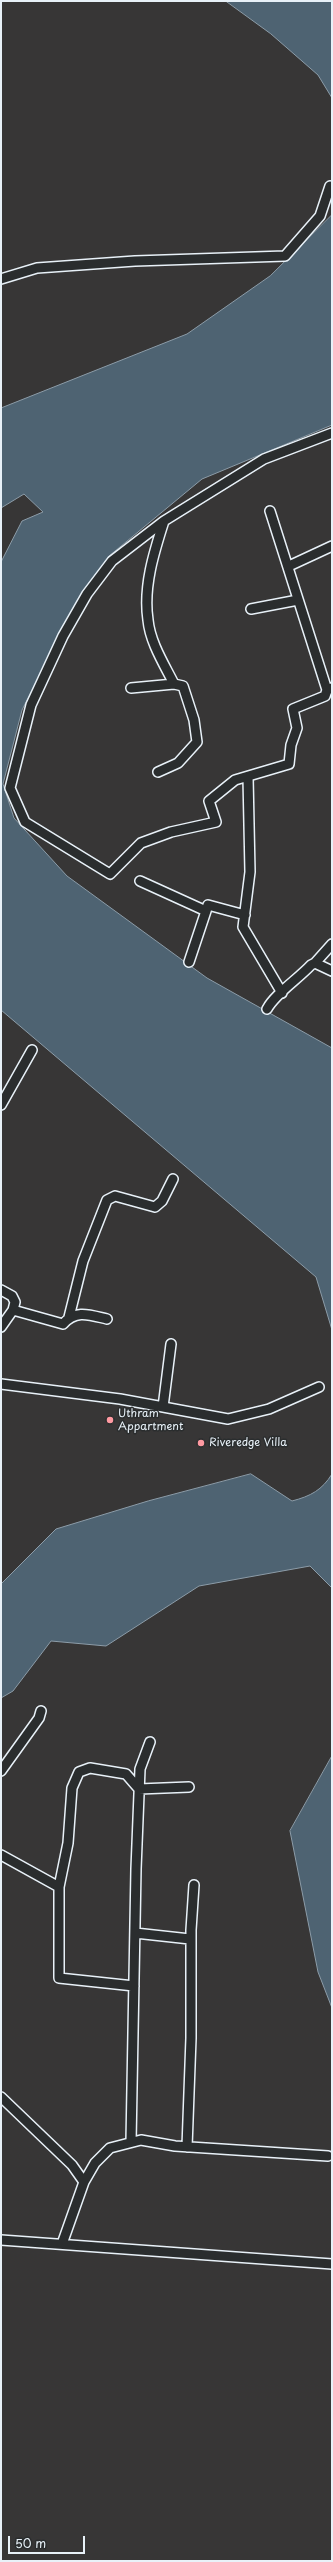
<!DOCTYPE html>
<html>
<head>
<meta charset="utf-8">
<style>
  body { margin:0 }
  #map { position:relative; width:333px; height:2562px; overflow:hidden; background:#373636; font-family:"Playpen Sans",sans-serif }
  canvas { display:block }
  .frame { position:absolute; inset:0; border:2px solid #e8f1f8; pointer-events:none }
  .scale { position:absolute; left:8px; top:2536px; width:77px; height:18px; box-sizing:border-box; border:2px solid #e8f1f8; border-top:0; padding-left:5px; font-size:12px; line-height:14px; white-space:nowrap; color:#e8f1f8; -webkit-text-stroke:3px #2a2d2e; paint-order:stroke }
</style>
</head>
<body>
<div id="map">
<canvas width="333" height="2562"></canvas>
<div class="frame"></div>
<div class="scale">50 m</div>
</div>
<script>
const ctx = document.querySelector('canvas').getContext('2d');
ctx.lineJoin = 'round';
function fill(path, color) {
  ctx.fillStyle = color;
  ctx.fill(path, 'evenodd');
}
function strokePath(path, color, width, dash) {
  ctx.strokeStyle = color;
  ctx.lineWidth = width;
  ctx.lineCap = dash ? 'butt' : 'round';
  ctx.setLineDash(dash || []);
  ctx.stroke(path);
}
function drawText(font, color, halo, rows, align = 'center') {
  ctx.font = font + ' "Playpen Sans",sans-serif';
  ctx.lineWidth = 3;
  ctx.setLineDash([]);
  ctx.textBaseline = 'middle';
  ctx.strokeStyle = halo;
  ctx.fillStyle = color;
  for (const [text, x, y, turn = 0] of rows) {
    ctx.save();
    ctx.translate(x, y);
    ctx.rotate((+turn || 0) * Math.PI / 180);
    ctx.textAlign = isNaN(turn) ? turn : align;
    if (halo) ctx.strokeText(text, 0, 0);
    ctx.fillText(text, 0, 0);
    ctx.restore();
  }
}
const water = new Path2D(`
  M226,1H332V98L318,75L271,34Z
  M332,215V425L202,479L109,556L72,611L22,710L3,784L14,818L67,876L207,978L332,1048V1330L316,1277L1,1010V562L22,521L43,512L24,494L1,508V408L187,334L270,276Z
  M251,1474L292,1501C311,1496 322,1490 332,1474V1588L310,1566L199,1586L106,1646L51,1641L13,1691L1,1698V1584L56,1529L148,1501Z
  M332,1756V2008L318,1972L290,1831Z`);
fill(water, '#4e6372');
strokePath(water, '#8c9ca8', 1);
const minor = new Path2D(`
  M1,279L37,268L135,261L285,256L320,216L330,186L332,187
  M270,511L327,690
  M164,521L112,561L87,594L63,636L31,705L10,788L25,822L110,874L141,843L171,832L216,822L209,801L235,780L289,764L291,745L297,728L293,709L325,696L327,690L332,688
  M289,566L332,546
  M251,609L298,600
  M131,688L174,684C164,664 150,642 148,620C143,587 154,552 164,521L264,459L332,433
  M158,772L178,763L197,742L194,720L183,686L174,684
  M248,777L250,872L243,927L282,993
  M140,881L206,911
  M189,962L208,905L245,915
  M315,963L332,944
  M267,1009C275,994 298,979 311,965L315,963L332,971
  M1,1105L32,1050
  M1,1290L12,1296L15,1302L13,1310
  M69,1317L83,1261L107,1200L115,1196L155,1207L162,1201L173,1179
  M1,1327L13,1310L63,1324C76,1309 90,1315 107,1319
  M1,1384L120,1399L228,1419L269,1409L319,1387
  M163,1407L171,1344
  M1,1771L39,1718L41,1711
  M1,1855L59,1887V1978L134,1986
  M59,1887L68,1843L72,1788L79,1772L90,1768L126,1774L139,1789L189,1787
  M135,1933L190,1939
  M1,2097L72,2165L84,2182
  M131,2142L136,1869L140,1769L150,1742
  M187,2147L191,2038V1930L194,1885
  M1,2240L332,2264
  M62,2244L84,2182L95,2163L110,2148L141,2140L175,2146L328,2156`);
strokePath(minor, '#e8f1f8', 12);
strokePath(minor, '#2a2d2e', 9);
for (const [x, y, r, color] of [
  [110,1420,4,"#ff9aa2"],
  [201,1443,4,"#ff9aa2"]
]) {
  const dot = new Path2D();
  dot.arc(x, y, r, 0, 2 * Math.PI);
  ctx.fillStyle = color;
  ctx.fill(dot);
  strokePath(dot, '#2a2d2e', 1.5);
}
drawText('11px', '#e8f1f8', '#2a2d2e', [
  ["Uthram",118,1414],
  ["Appartment",118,1427],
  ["Riveredge Villa",209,1443]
], 'left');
</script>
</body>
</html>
